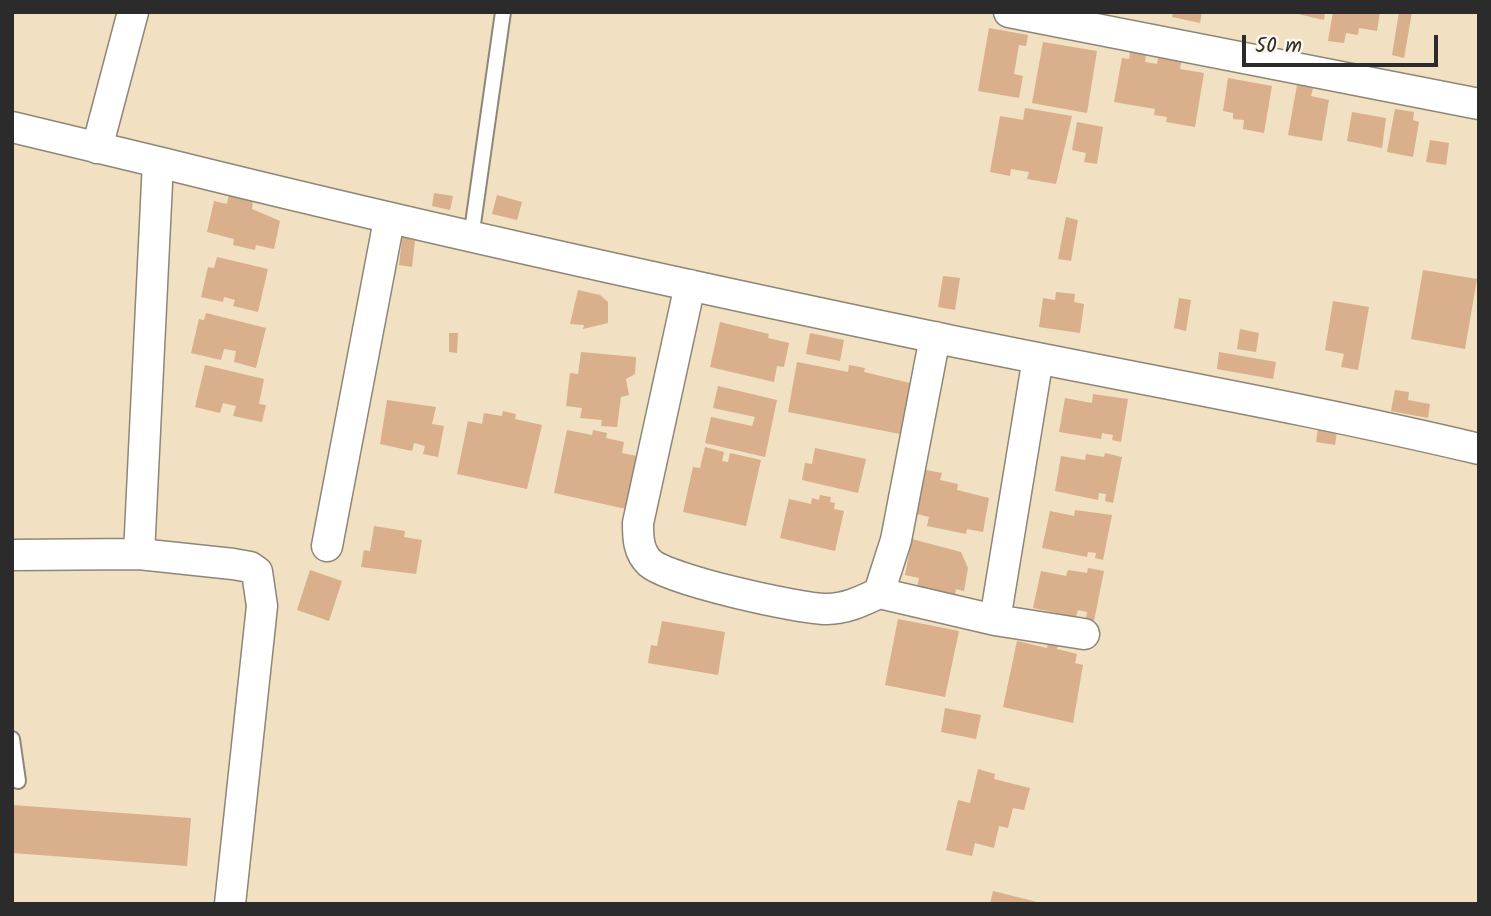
<!DOCTYPE html>
<html>
<head>
<meta charset="utf-8">
<style>
  body { margin:0 }
  #map { position:relative; width:1491px; height:916px; overflow:hidden; background:#f1e0c1; font-family:Kalam,sans-serif }
  canvas { display:block }
  .frame { position:absolute; inset:0; border:14px solid #2b2b2b; pointer-events:none }
  .scale { position:absolute; left:1242px; top:35px; width:196px; height:32px; box-sizing:border-box; border:4px solid #2b2b2b; border-top:0; padding-left:9px; font-size:21px; line-height:24px; white-space:nowrap; color:#2b2b2b; -webkit-text-stroke:5px #fbf7ec; paint-order:stroke }
</style>
</head>
<body>
<div id="map">
<canvas width="1491" height="916"></canvas>
<div class="frame"></div>
<div class="scale">50 m</div>
</div>
<script>
const ctx = document.querySelector('canvas').getContext('2d');
ctx.lineJoin = 'round';
function fill(path, color) {
  ctx.fillStyle = color;
  ctx.fill(path, 'evenodd');
}
function strokePath(path, color, width, dash) {
  ctx.strokeStyle = color;
  ctx.lineWidth = width;
  ctx.lineCap = dash ? 'butt' : 'round';
  ctx.setLineDash(dash || []);
  ctx.stroke(path);
}
fill(new Path2D(`
  M1173,12H1202L1200,23L1172,17Z
  M1289,12H1325L1324,20Z
  M1333,12H1380L1377,31L1359,28L1358,35L1346,33L1344,43L1328,41Z
  M1399,12H1412L1404,58L1392,55Z
  M989,28L1028,35L1026,46L1019,45L1014,74L1023,76L1019,98L978,91Z
  M1043,42L1097,51L1087,113L1032,103Z
  M1130,52L1146,55L1145,62L1157,64L1159,54L1182,58L1180,69L1204,73L1195,127L1166,122L1167,117L1154,115L1155,109L1114,102L1122,58L1129,59Z
  M1228,78L1272,86L1264,133L1243,129L1244,120L1233,119V113L1223,111Z
  M1297,85L1313,88L1311,96L1329,100L1322,141L1288,135Z
  M1025,108L1072,116L1056,184L1027,179L1029,172L1011,169L1010,176L990,172L1000,116L1023,120Z
  M1395,109L1414,112L1413,120L1419,122L1413,157L1387,152Z
  M1352,112L1386,118L1382,148L1347,141Z
  M1077,122L1103,127L1097,164L1084,162L1086,153L1072,150Z
  M1430,140L1449,143L1446,165L1426,162Z
  M434,193L453,196L450,210L432,206Z
  M229,194L253,200L252,209L280,221L274,249L256,245L255,250L233,245L234,239L207,232L214,201L227,204Z
  M497,195L522,202L517,220L492,214Z
  M1066,217L1078,220L1071,261L1058,259Z
  M403,231L416,232L412,267L399,265Z
  M217,257L268,269L258,312L233,306L235,300L224,297L223,302L201,297L208,267L214,268Z
  M1423,270L1477,279L1465,349L1411,339Z
  M943,276L960,278L955,310L938,307Z
  M578,290L600,295L608,302V323L583,329L584,325L570,324Z
  M1056,292L1075,294L1074,302L1084,304L1080,333L1039,327L1043,298L1055,300Z
  M1179,298L1191,300L1186,331L1174,328Z
  M1333,301L1369,307L1358,370L1341,367L1344,354L1325,350Z
  M206,313L266,328L256,368L234,362L236,351L224,349L221,360L191,353L199,319L204,320Z
  M720,322L769,334L768,338L789,343L784,367L777,366L774,382L710,367Z
  M1240,329L1259,333L1256,352L1237,349Z
  M449,333H458L457,353L449,352Z
  M810,333L844,340L840,361L806,354Z
  M581,352L636,357L635,374L626,379L629,395L621,397L617,427L601,426L602,420L580,418L582,408L566,406L570,373L578,374Z
  M1219,352L1276,362L1273,379L1217,369Z
  M797,362L848,372L849,365L865,368L864,372L910,383L900,434L788,412Z
  M205,365L264,379L259,404L266,405L262,422L233,416L236,406L223,403L220,413L195,407Z
  M718,386L777,400L765,457L705,443L711,417L752,426L755,417L713,408Z
  M1395,390L1409,392L1408,400L1430,404L1428,418L1391,411Z
  M1093,394L1128,399L1121,442L1112,440L1113,435L1102,433L1101,439L1059,432L1065,398L1092,403Z
  M387,400L436,407L432,424L444,426L438,457L423,454L425,446L414,443L412,451L380,444Z
  M503,411L516,414L515,419L542,425L527,489L457,474L468,421L482,424L484,413L502,416Z
  M1319,422L1338,425L1335,445L1316,442Z
  M567,430L592,435L593,430L607,433L606,438L624,442L622,453L637,456L626,509L554,493Z
  M705,447L724,452L722,461L728,462L730,453L761,460L746,526L683,512L693,467L700,468Z
  M815,448L866,459L858,493L802,480L805,463L812,464Z
  M1105,453L1122,457L1113,503L1105,501L1106,494L1099,493L1098,500L1055,491L1061,456L1085,460L1086,454L1104,457Z
  M926,470L942,473L940,480L958,484L957,490L989,498L983,532L967,529L966,534L927,526L929,517L917,514Z
  M820,495L831,497L830,502L835,503L834,509L844,511L835,551L780,538L789,499L811,504L812,498L819,500Z
  M1075,510L1112,515L1103,560L1095,558L1096,553L1088,552L1087,557L1042,548L1050,511L1074,516Z
  M374,526L405,531L404,537L422,540L416,574L361,567L364,550L370,551Z
  M912,539L961,552L968,568L964,591L956,589L955,595L917,587L919,578L905,575Z
  M1088,568L1104,571L1094,621L1086,619L1087,612L1078,610L1076,617L1033,608L1041,571L1066,576L1068,570L1087,573Z
  M310,570L342,581L329,621L297,610Z
  M898,619L959,631L945,697L885,685Z
  M662,621L725,632L718,675L648,663L651,645L657,646Z
  M1049,636L1060,638L1057,649L1077,654L1075,663L1083,665L1073,723L1003,707L1017,641L1047,648Z
  M945,708L981,715L976,739L941,732Z
  M978,769L995,774L994,779L1030,788L1024,810L1013,808L1008,828L999,826L994,848L975,843L972,856L946,850L958,800L970,803Z
  M12,805L191,818L187,866L12,853Z
  M993,891L1037,902V904H990Z`), '#d9af8c');
const service = new Path2D(`
  M471,238L503,12
  M12,739L18,781`);
const minor = new Path2D(`
  M1009,12L1479,104
  M12,127L158,162L139,554
  M97,148L133,12
  M158,162C415,226 674,283 933,337C1115,375 1298,406 1479,449
  M690,285L638,523C638,537 638,552 650,563C669,580 799,609 827,609C846,609 862,601 879,593L896,540L935,337
  M327,546L389,220
  M12,555L139,554L233,564L250,567L257,572L262,606L230,904
  M879,593L995,620L1084,634
  M995,620L1038,358`);
strokePath(service, '#8e8676', 18);
strokePath(minor, '#8e8676', 33);
strokePath(service, '#fff', 14);
strokePath(minor, '#fff', 30);
</script>
</body>
</html>
